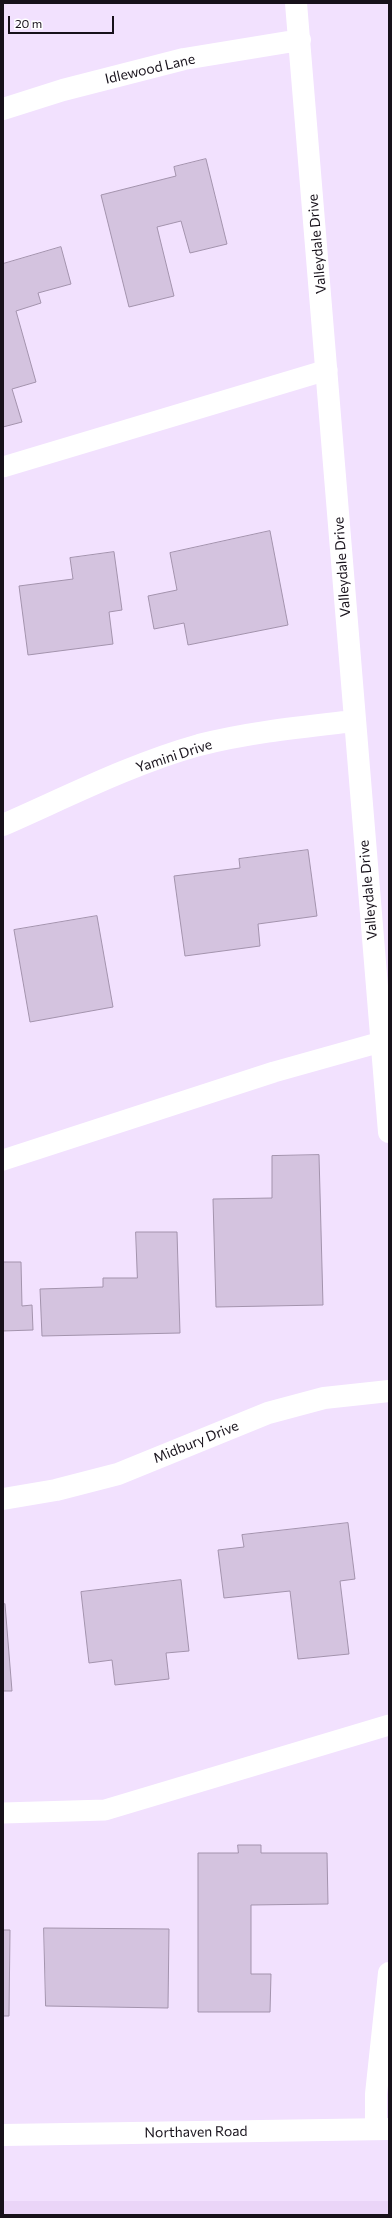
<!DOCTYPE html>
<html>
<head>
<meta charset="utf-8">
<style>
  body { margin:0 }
  #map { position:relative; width:392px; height:2218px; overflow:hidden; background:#f2e1fe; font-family:Commissioner,sans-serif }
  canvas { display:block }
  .frame { position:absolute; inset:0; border:4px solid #17111a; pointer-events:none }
  .scale { position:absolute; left:8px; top:16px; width:106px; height:18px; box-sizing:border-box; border:2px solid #17111a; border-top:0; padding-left:5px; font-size:12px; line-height:14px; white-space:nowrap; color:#17111a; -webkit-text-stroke:3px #fff; paint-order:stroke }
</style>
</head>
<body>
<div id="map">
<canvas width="392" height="2218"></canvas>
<div class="frame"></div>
<div class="scale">20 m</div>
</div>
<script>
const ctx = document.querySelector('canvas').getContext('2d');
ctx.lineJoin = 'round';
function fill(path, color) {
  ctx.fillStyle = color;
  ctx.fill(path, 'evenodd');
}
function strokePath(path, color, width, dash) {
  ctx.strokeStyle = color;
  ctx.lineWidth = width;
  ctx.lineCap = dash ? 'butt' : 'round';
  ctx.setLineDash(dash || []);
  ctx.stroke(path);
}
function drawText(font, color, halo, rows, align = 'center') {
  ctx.font = font + ' Commissioner,sans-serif';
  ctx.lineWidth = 4;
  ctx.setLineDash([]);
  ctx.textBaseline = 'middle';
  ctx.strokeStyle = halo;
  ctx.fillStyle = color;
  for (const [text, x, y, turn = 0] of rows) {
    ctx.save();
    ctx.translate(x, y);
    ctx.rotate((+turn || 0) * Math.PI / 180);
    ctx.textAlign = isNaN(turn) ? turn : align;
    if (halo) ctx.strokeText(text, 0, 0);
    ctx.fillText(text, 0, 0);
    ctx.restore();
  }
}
fill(new Path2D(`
  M3,2201H389V2215H3Z`), '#ead5f8');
const building = new Path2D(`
  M206,159L227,244L190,253L181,221L157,227L174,296L129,307L101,195L176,176L174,167Z
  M61,247L71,284L38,293L41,303L16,311L36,382L12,389L22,422L3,427V264Z
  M270,531L288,625L188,645L184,623L154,629L148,596L177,590L170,553Z
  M114,552L122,610L109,612L113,644L28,655L19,586L73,579L70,558Z
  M308,850L317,916L258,924L260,946L185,956L174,876L240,868L239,859Z
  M97,916L113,1007L30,1022L14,930Z
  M319,1155L323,1305L216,1307L213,1199L272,1198V1156Z
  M136,1232H177L180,1333L42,1336L40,1289L103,1287V1278H137Z
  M3,1262H21L22,1306L32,1305L33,1330L3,1331Z
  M348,1523L355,1579L340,1581L349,1654L298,1659L290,1591L224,1598L218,1550L244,1547L242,1535Z
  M181,1580L189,1651L166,1653L169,1679L115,1685L112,1660L89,1663L81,1592Z
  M5,1604L12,1691H3V1605Z
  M238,1845H261V1853H327L328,1904L251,1905V1974H271L270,2012H198V1853H238Z
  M44,1928L169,1929L168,2008L46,2006Z
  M3,1930H10L9,2016H3Z`);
fill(building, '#d4c3df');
strokePath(building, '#a393ad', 1);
strokePath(new Path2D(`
  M3,467L327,370
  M3,1160L274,1072L381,1042
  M3,1813L105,1810L389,1725`), '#fff', 21);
strokePath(new Path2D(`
  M296,3L389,1132
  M3,109L63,90L184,59L300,40
  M3,825C67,797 131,764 199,745C250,732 302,727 354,721
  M3,1499L56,1490L118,1474L268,1413L324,1398L389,1391
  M376,2129V2094L389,1973`), '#fff', 22);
strokePath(new Path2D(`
  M3,2135L389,2129`), '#fff', 22);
drawText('14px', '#17111a', '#fff', [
  ["Idlewood Lane",150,69,-13],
  ["Valleydale Drive",317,244,-95],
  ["Valleydale Drive",342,567,-94],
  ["Yamini Drive",174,756,-18],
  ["Valleydale Drive",368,890,-95],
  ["Midbury Drive",196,1442,-22],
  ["Northaven Road",196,2132,-1]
]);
</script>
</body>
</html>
